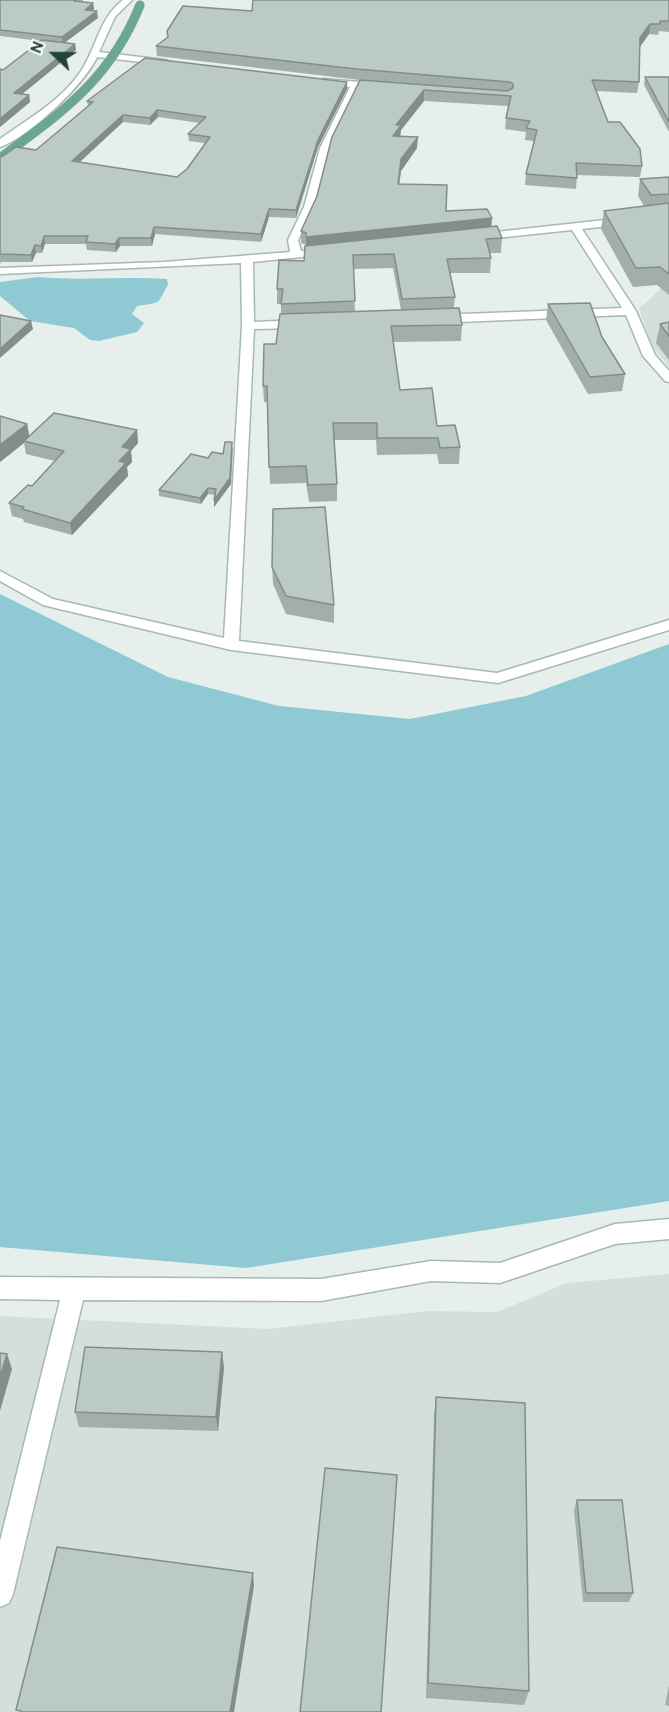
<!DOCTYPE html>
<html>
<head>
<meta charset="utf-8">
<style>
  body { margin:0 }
  #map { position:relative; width:669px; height:1712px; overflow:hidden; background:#e6efeb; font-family:Cabin,sans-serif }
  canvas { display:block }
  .north { position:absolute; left:24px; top:24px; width:60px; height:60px; -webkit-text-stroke:4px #f7fbf9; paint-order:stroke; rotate:292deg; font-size:16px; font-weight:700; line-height:24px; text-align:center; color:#24423a }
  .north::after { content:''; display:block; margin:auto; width:21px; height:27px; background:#24423a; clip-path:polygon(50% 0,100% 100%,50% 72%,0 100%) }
</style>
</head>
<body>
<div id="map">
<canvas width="669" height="1712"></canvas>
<div class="north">N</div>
</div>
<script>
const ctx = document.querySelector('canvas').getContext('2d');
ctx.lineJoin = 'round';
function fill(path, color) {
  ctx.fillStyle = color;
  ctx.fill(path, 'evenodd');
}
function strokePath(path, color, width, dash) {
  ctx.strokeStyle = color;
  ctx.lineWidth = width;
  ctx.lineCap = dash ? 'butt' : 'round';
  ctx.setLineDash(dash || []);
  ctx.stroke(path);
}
fill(new Path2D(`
  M669,281V367L652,346L639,309Z
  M669,1274V1712H0V1316L268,1329L427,1311L497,1312L567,1283Z`), '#d4dfda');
fill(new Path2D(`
  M38,277C81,281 124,276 167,279L168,285C156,304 164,302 137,306L132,314L144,323L137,332L99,341L90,340L74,328L30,321L0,296V282Z
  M0,594L168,677L279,706L410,719L526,696L669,644V1201L246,1268L0,1247Z`), '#8ec9d4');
const minor = new Path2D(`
  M123,0H132L115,17L99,52L165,60L168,61V65L97,57C84,85 29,137 0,147V139C28,119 62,100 81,71C97,47 99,18 123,0Z
  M324,79L383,84L388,87L383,90L359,88L330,148L315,207L298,240L301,251L327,249L331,250V254L253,262L254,322L300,320L306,324L300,328L254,329L239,641L497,673L669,620V630L498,683L231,650L43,605L0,581V571L53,599L224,638L242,326L241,263L0,274V268L164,262L290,252L288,240L304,207L320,148L350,87L321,84L319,82Z
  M669,213V219L582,229L636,311L655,355L669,371V382L665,381L643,356L626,315L436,323L430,319L436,315L622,308L572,230L477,240L472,237L477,234Z
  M669,1219V1239L615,1244L500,1283L431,1281L321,1301L83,1300L13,1594L9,1603L0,1607V1541L60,1300L0,1299V1277L321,1279L431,1261L500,1263L615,1224Z`);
strokePath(minor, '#a8b8b2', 3);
fill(minor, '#fff');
const majorBridge = new Path2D(`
  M0,158C62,112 110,80 140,5`);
strokePath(majorBridge, '#c2cac8', 10, []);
strokePath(majorBridge, '#6aa596', 9);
fill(new Path2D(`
  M0,0H83L82,2L93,3L94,9L92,11L98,18L64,42L75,44L76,50L22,94L29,95L30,102L0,127V69L3,70L40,41L0,36Z
  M669,0V32L659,31L658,35L649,34L640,47L639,82L637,93L596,91L608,122L642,166L640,177L577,175L576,189L525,185L526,174L534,141L525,140L526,132L505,129L506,118L508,106L424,101L401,130L400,136L417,148L401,171L399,184L446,211L491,227L502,238L501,253H490L491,258L490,273H450L455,297L454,308L462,325L461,341L393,342L400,390L460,447L459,464H439L437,454L377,455L376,440H334L337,484V501L309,502L306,483L270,484L267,402H264L263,386L276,344L281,314V304H277V289L304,261L306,245L301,243V231L317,196L360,80L157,56L156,46L252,11ZM393,268L401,310L355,312L353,269Z
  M645,77H669V132L644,85Z
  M347,89L318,147L296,218L269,217L261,242L155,234L152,246H120L116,252L87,250L86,244H45L42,253H36L32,262H1L0,264V157L36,150L88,106L87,101ZM158,117L200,123L188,134L189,141L205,143L187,169L177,177L80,162L123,122L150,125Z
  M669,177V295L657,285L633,287L601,229L604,211L644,206L638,196L640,179Z
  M548,304L602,337L625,374L622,391L588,394L546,320Z
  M669,322V360L656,343L660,324Z
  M27,424L29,436L137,430L138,443L131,451L132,462L127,467L128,476L72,535L24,522L23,519L12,516L9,503L32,486L55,461L26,454L24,443L0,462Z
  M233,448L231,484L214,507L215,495L208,494L201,504L159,496V490L208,458L223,454Z
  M272,567L334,605V623L286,614L273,584Z
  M224,1367L218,1431L79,1427L75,1412Z
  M436,1397L529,1691L524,1705L426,1698L434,1416Z
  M577,1500L633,1593L629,1602H583L574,1510Z
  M669,1685V1706L665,1705Z`), '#a1aea9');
fill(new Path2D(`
  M93,3L94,9L86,16L85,10Z
  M97,11L98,18L63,44L62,37Z
  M650,24L649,34L639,48L640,38Z
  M75,44L76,50L15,100L14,93Z
  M347,82V89L318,147L296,218V210L318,140Z
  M424,90V101L401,130L400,137L393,136L396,125Z
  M29,95L30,102L0,127V119Z
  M157,110L158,117L150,125V118Z
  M123,115V122L73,168L72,161Z
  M418,137L417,148L401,171L398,195L401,159Z
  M269,209V217L261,242V234Z
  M492,218L491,230L306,249V237Z
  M154,227L155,234L152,246L151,238Z
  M44,236L45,244L42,253L41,246Z
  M119,238L120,246L116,252L115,244Z
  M35,245L36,253L32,262L31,255Z
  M31,321L33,329L0,358V349Z
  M27,424L30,439L24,441V443L0,462V445Z
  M137,430L138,443L131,451L132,462L127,467L128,476L72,535L70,523L119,461L122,447Z
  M232,442L231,484L214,507V500Z
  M208,488V494L201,504L200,498Z
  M222,1352L224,1367L218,1431L216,1417Z
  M7,1354L12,1369L0,1411V1377Z
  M253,1573L254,1586L234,1712H230Z`), '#838d89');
const building = new Path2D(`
  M0,0H76L74,1L93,3L85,10L97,11L62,37L0,30Z
  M253,0H669V21H660V24H650L640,38L639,82L592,80L608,122H620L640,149L642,166L576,163L577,178L526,174L537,130L526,128L530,121L506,118L511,96L424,90L396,125H401L393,136L418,137L401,159L398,184L447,185L446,211L487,209L492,218L306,237V233L301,231L317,196L332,137L360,80L507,91L513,88V84L510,82L356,69L156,46L168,37L167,31L183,6L252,11Z
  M42,40L75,44L14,93L29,95L0,119V69L3,70Z
  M145,58L347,82L318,140L296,210L269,209L261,234L154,227L151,238H119L115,244L86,242L88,236H44L41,246L35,245L31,255L0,254V157L3,156L16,147L36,150L93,102L87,101ZM157,110L206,117L188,134L210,137L187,169L177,177L72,161L123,115L150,118Z
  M645,77H669V122Z
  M669,177V194L651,195L640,179Z
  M669,203V274L660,267L636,268L604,211Z
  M497,226L502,238L486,239L491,258L447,259L455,297L402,299L394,254L353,255L355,301L281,304L283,289H277L279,260L304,261L305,246Z
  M590,303L602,337L625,374L590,377L548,304Z
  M459,308L462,325L391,326L400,390L432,388L437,426L455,425L460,447L440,448L438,438H377V423H333L337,484L308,485L306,466L269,467L267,386H263L264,344H276L280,314Z
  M0,315L31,321L0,349Z
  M669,322V336L660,324Z
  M54,413L137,430L122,447L131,449L119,461L126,463L70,523L22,509L24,507L9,503L28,485L32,486L64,451L24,441Z
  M0,416L27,424L0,445Z
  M225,442H232L230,478L214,500L216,489L208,488L200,498L159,490L191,454L208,458L212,452L223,454Z
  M325,507L334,605L286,596L272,567L273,509Z
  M85,1347L222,1352L216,1417L75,1412Z
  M0,1353L7,1354L0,1377Z
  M436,1397L525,1403L529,1691L428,1683Z
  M325,1468L397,1475L381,1712H300Z
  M577,1500H622L633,1593H586Z
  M57,1547L253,1573L230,1712H21V1711L16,1710Z`);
fill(building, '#bbcac4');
strokePath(building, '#838d89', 1.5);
</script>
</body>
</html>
